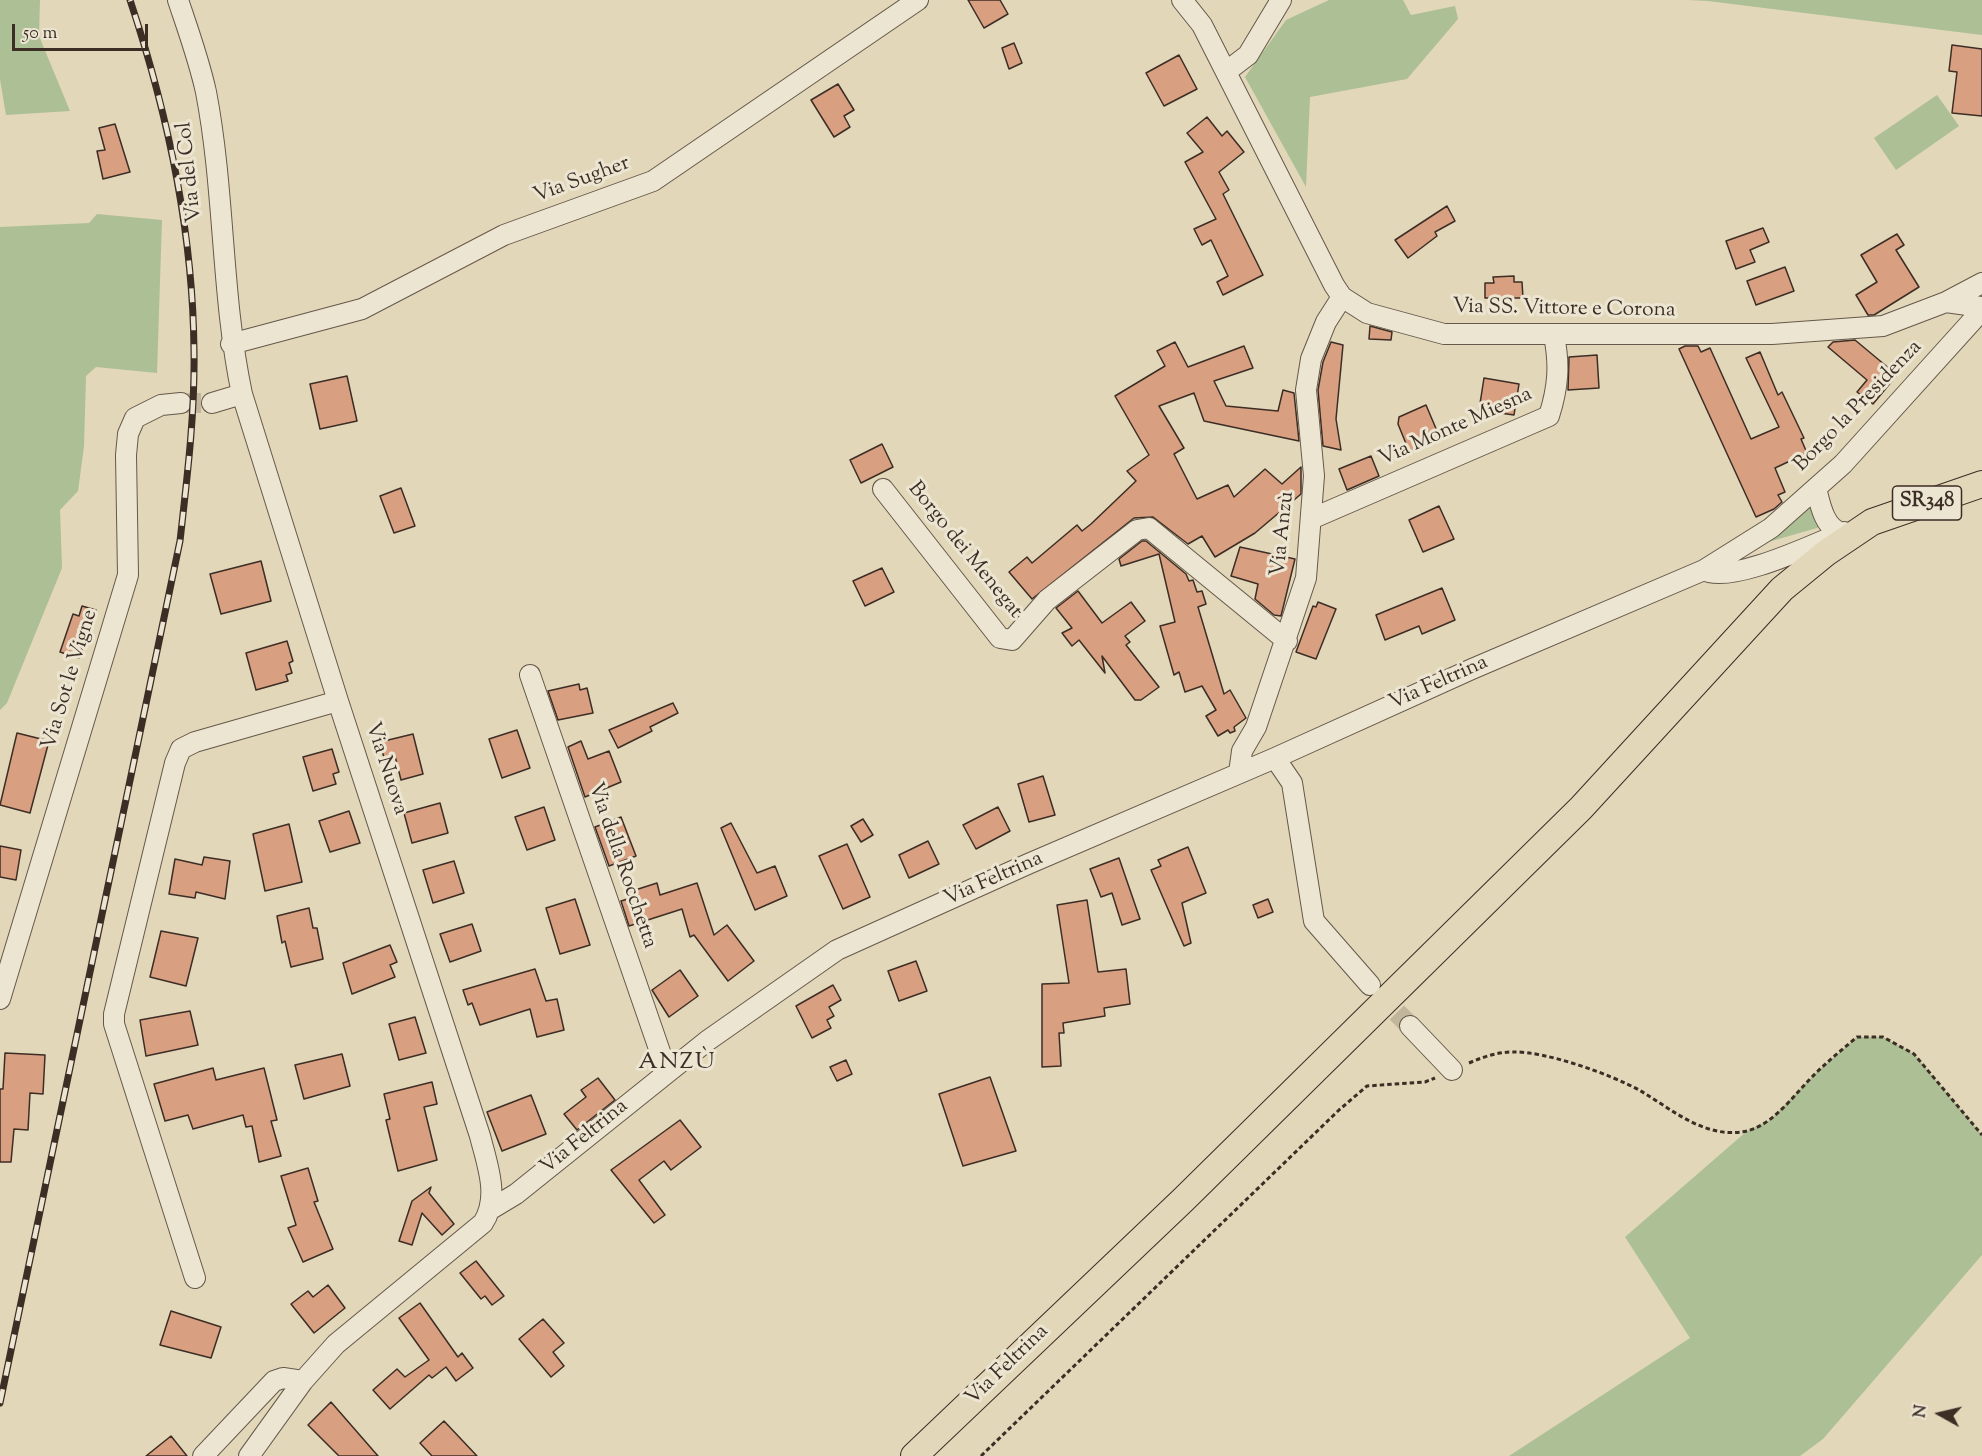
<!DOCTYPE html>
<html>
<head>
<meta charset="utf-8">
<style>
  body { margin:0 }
  #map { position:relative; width:1982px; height:1456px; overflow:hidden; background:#e2d7b9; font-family:"Sorts Mill Goudy",serif }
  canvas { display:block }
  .north { position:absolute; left:1910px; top:1384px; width:60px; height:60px; -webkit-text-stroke:4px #ece5d2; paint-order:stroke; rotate:278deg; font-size:16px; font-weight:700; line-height:24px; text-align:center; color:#3c2d25 }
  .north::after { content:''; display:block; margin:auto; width:21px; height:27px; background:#3c2d25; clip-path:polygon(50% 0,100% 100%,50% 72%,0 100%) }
  .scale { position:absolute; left:12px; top:24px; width:136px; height:27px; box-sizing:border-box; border:3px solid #3c2d25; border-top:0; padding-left:8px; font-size:18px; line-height:21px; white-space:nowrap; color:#3c2d25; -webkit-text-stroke:4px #ece5d2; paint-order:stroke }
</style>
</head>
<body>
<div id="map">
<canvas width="1982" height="1456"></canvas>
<div class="north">N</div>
<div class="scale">50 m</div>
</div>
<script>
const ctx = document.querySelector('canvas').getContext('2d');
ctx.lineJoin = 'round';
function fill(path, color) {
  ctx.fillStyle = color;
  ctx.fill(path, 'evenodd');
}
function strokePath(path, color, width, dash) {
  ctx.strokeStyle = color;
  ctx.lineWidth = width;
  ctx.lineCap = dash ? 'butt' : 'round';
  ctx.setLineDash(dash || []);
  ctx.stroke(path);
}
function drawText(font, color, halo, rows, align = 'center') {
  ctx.font = font + ' "Sorts Mill Goudy",serif';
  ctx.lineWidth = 6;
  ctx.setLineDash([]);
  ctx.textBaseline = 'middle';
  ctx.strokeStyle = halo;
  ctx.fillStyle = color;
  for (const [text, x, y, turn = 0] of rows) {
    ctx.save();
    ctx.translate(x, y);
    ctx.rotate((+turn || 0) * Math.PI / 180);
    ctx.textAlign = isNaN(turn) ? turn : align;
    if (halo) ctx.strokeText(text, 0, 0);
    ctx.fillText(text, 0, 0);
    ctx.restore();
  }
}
fill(new Path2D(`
  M0,0H40L39,36L70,111L6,115L0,79Z
  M1329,0H1403L1411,15L1455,6L1458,19L1407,79L1310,97L1306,187L1245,77L1286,20Z
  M1688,0H1982V35L1708,1Z
  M1937,95L1959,126L1896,170L1874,138Z
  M97,214L162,220L157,373L96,367L86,376L84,446L78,491L60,510L62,568L7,703L0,710V227L89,223Z
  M1809,504L1824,526L1761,544Z
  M1857,1037H1883L1914,1054L1982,1135V1255L1823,1439L1800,1456H1509L1690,1338L1625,1237L1747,1131L1770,1120L1817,1072Z`), '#adbf94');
const building = new Path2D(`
  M968,0H1000L1008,14L984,28Z
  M1014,43L1022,63L1009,69L1002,48Z
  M1952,45L1982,49V116L1952,113L1957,72L1949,71Z
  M1179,55L1197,89L1164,106L1146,73Z
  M838,84L854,110L844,116L850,127L834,137L811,100Z
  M1207,117L1222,136L1227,131L1244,152L1219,172L1229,190L1223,194L1263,275L1223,295L1217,282L1228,276L1211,240L1202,245L1194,229L1216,219L1185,162L1203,152L1187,133Z
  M115,124L130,172L103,179L97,151L105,150L99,128Z
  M1447,206L1455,221L1435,232L1437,236L1408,258L1395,240Z
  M1763,228L1769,242L1750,250L1755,262L1736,269L1726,241Z
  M1897,234L1904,245L1896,250L1919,287L1874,315H1868L1856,295L1877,282L1861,255Z
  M1785,267L1794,291L1756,305L1747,281Z
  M1514,276V282H1522L1523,298H1485V283H1494L1493,277Z
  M1370,326L1392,332L1391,340L1369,339Z
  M1855,340L1897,375L1873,404L1857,392L1867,380L1828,347L1833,342Z
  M1175,342L1188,367L1244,346L1253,368L1214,381L1226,406L1278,411L1283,390L1294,393L1299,441L1204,421L1194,393L1159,406L1184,448L1174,454L1197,499L1228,485L1234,497L1265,469L1282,484L1301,467V494L1255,533L1215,557L1202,536L1188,544L1153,517L1134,518L1032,599L1009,572L1027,557L1032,563L1077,525L1082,531L1091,524L1136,481L1127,471L1149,455L1115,396L1165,366L1157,351Z
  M1331,342L1343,345L1336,419L1341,450L1323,446L1318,390L1323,362Z
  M1685,346H1698L1701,352L1710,348L1751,439L1779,427L1746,358L1760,352L1778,395L1782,392L1804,438L1801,439L1807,453L1775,468L1785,492L1778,495L1782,502L1774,509L1756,517L1679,349Z
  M1597,355L1599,388L1568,390L1569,357Z
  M347,376L357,421L320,429L310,384Z
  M1484,378L1519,384L1514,415L1479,410Z
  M1426,405L1440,438L1409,451L1398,424L1399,417Z
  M882,444L893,467L861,483L850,460Z
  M1371,456L1379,476L1347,490L1339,469Z
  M401,488L415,526L394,533L380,496Z
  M1439,506L1454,539L1423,552L1409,520Z
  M1142,541H1146L1186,574L1189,581L1193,580L1197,592L1202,591L1206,604L1198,607L1224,694L1230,690L1246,718L1234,727L1235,731L1230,733L1228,730L1218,736L1206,716L1216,710L1202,686L1185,692L1179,672L1174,675L1160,626L1175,622L1159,554L1121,566L1119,559Z
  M1240,547L1295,559L1281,616L1274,615L1255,599L1258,584L1231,576Z
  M261,561L271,601L221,614L210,574Z
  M882,568L894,592L865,606L853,581Z
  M1442,588L1455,620L1422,634L1419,626L1385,640L1376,615Z
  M1078,591L1102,623L1131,602L1145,621L1125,636L1130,642L1126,645L1159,687L1141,700H1135L1102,656L1105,673L1079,640L1072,646L1062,633L1072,628L1056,608Z
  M1318,602L1336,609L1316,659L1296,652L1313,606L1316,607Z
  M82,606L96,610L79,658L60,652L73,614L79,616Z
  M287,641L293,661L289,663L292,673L286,675L288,681L256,690L246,653Z
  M579,684L580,690L587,688L593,713L558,720L548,691Z
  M673,703L678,713L650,727L652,731L618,748L609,730Z
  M517,730L530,768L502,778L489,739Z
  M17,733L49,741L30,813L0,805Z
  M413,734L423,774L401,780L395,756L384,758L380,742Z
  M581,741L588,759L609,751L621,782L585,797L568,747Z
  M332,749L339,772L333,774L336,784L313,791L303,757Z
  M1043,776L1055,815L1029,822L1018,784Z
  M440,803L448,833L412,843L404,813Z
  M544,807L555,840L527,850L515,817Z
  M998,807L1010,831L976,849L963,825Z
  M349,811L360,843L330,852L319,821Z
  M621,817L636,856L609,866L595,827Z
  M863,819L873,835L861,842L851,826Z
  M731,823L757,873L775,866L787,896L755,910L721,828Z
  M289,824L302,882L265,891L253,834Z
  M928,841L939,864L909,878L899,855Z
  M847,844L870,897L843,909L819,856Z
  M0,846L21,850L16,880L0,877Z
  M1188,847L1206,893L1182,903L1191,943L1184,946L1151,870L1161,866L1158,860Z
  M204,857L230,861L225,899L196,892L195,898L169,894L175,859L202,865Z
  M1119,858L1140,919L1122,925L1112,893L1101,897L1090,869Z
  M454,861L464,893L433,903L423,870Z
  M657,883L660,895L697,883L714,935L727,925L754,961L728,981L694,935L690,937L682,909L629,926L621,901L631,898L629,892Z
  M575,899L590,945L560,954L546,908Z
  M1268,899L1273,912L1258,918L1253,905Z
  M1087,900L1098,972L1126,969L1130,1004L1104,1008L1105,1016L1063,1023L1064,1033H1059L1061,1066L1042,1067V984L1069,983L1057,905Z
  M309,908L313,928H317L323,959L291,967L285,941L282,943L277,916Z
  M472,924L481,951L450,962L440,934Z
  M161,931L198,938L186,986L150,977Z
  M390,945L397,962L390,965L395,977L352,994L343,963Z
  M916,961L927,991L899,1001L888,971Z
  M535,969L546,1001L557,999L564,1030L537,1037L530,1009L480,1025L472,1003L468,1005L463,990Z
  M680,970L698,996L669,1017L652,990Z
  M833,985L841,1000L829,1007L834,1016L827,1020L831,1028L812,1038L796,1006Z
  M190,1011L198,1045L146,1056L140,1020Z
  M415,1017L426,1053L399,1060L389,1024Z
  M5,1053L45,1055L43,1094L30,1093L28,1130L14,1129L11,1162H0V1089H3Z
  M342,1054L350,1086L304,1099L295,1065Z
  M846,1060L852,1074L837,1081L830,1067Z
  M213,1068L216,1080L264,1068L277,1120L271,1121L281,1156L259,1162L252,1126L246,1127L243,1115L193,1129L188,1115L165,1121L154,1084Z
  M990,1077L1016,1151L963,1166L939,1094Z
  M598,1078L615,1100L577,1130L564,1114L586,1097L581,1090Z
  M432,1082L437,1104L424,1107L437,1160L398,1171L386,1120L390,1119L384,1094Z
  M531,1095L546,1134L502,1151L487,1112Z
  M680,1120L701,1147L671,1170L664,1161L639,1180L665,1215L654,1223L611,1170Z
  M308,1168L318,1201L314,1202L333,1249L303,1262L288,1228L296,1225L281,1176Z
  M431,1187L429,1193L454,1224L442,1235L422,1213L412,1245L399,1241L412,1201Z
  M476,1261L504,1296L492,1305L485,1296L481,1299L460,1273Z
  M328,1285L345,1308L314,1333L291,1304L308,1291L313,1297Z
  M420,1303L458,1357L462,1353L473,1368L456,1381L446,1367L432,1378L429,1375L390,1409L373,1390L397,1369L405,1377L429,1360L399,1318Z
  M171,1311L221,1327L211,1358L160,1345Z
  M543,1319L564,1343L553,1352L564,1366L551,1377L519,1339Z
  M331,1402L378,1456H339L308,1425Z
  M444,1421L477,1456H432L420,1443Z
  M171,1436L187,1456H146Z`);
fill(building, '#d89f80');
strokePath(building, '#3c2d25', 1.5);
strokePath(new Path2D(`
  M181,403H212
  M1376,991L1410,1026`), '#c1b59b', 20, [20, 10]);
const minor = new Path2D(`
  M178,0C188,30 199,60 206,92C225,191 221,295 242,394L338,701L480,1136C487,1164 500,1197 483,1223L336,1344L303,1381L249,1456
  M1182,0L1202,25L1334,285L1342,297L1367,313L1444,334H1772L1883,326L1946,302L1982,307
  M1227,71L1248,55L1281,0
  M1946,302L1982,283
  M231,344L362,309L504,235L653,181L918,0
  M212,403L242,394
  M1816,488C1820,504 1824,528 1842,533
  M883,489L1000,638L1012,640L1047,600L1137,530L1149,528L1287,641
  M1311,519L1549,416C1558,388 1560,365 1554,336
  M1704,570C1730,585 1816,543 1844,532
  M530,675L667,1072
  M1275,758L1292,783L1314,921L1370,985
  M1239,773L1242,751L1256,727L1306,578L1314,476L1306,390L1311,359L1326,322L1342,297
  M0,999L128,575L126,455L128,434L135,418L161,405L181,403
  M1410,1026L1452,1070
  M491,1209L516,1194L707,1041L837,950L1028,864L1275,758L1472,669L1704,570L1771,528L1843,464L1982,310
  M195,1278L114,1024V1014L175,763L181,749L195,742L338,701
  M203,1456L274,1381L283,1378L303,1381`);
const major = new Path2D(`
  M914,1456L1183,1200L1581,808L1782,589L1826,553L1872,522L1982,484`);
strokePath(minor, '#66584a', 22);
strokePath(major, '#3c2d25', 28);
strokePath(new Path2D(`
  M1469,1063C1483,1057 1497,1052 1513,1052C1545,1051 1610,1074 1639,1090C1672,1109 1705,1140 1747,1131C1775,1124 1796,1092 1816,1073C1829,1060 1843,1049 1857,1037H1883L1914,1054L1982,1135
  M981,1456L1339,1110L1367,1086L1425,1082L1435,1078`), '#3c2d25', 3, [4.5, 3]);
strokePath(minor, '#ece5d2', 20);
strokePath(major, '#e2d7b9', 26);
const rail = new Path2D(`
  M0,1403L180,541C187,478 195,415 194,351C193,231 168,114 130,0`);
strokePath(rail, '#3c2d25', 7);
strokePath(rail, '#ece5d2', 4.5, [14]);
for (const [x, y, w] of [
  [1927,503,69]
]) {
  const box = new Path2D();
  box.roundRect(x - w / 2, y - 17, w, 34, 4.5);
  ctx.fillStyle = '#ece5d2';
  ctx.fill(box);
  strokePath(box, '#3c2d25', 1.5);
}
drawText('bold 20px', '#3c2d25', null, [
  ["SR348",1927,503]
]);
drawText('21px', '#3c2d25', '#ece5d2', [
  ["Via del Col",191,172,-96],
  ["Via Sugher",582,181,-20],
  ["Via SS. Vittore e Corona",1564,310,1],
  ["Borgo la Presidenza",1859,407,-46],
  ["Via Monte Miesna",1456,428,-24],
  ["Via Anzù",1284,534,-84],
  ["Borgo dei Menegat",964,551,51],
  ["Via Sot le Vigne",71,680,-73],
  ["Via Feltrina",1439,684,-24],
  ["Via Nuova",385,769,72],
  ["Via della Rocchetta",621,866,71],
  ["Via Feltrina",994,880,-24],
  ["Via Feltrina",585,1138,-39],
  ["Via Feltrina",1008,1366,-44]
]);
ctx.letterSpacing = '1.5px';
drawText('24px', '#3c2d25', '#ece5d2', [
  ["ANZÙ",677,1064]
]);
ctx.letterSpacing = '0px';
</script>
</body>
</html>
